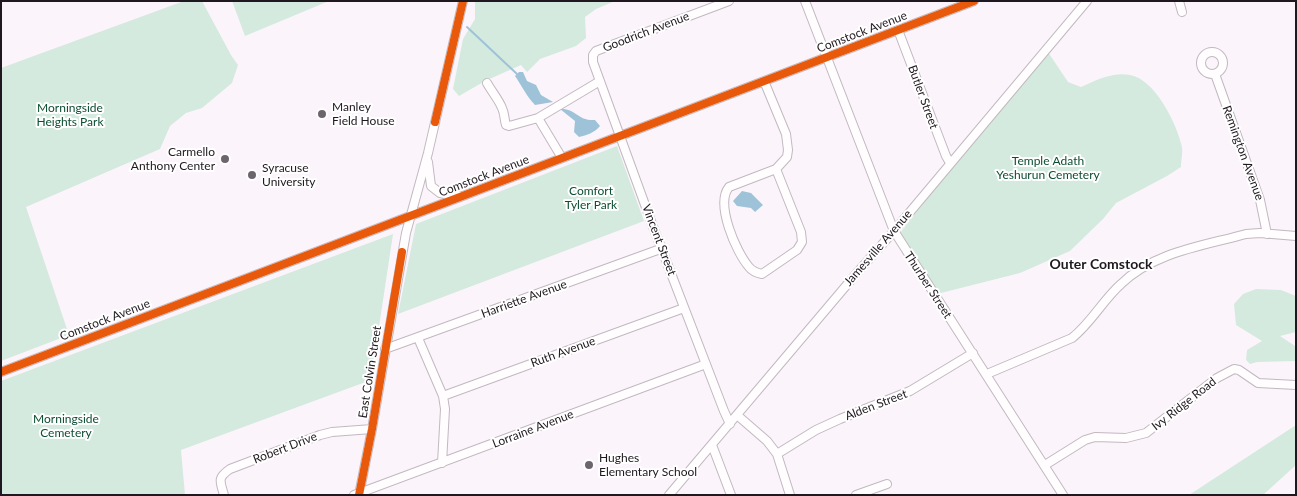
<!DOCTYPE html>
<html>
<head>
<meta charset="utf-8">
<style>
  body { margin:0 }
  #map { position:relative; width:1297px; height:496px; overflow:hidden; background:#fcf4fb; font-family:Lato,sans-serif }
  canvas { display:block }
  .frame { position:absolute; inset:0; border:2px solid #20181f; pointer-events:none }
</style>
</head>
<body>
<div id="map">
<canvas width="1297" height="496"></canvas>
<div class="frame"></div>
</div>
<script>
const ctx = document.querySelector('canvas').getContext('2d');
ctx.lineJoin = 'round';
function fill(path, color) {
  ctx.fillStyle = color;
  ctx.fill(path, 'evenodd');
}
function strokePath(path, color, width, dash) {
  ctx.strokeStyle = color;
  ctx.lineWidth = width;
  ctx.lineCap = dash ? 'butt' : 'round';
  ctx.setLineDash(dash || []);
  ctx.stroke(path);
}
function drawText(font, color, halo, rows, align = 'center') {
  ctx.font = font + ' Lato,sans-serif';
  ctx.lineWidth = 4;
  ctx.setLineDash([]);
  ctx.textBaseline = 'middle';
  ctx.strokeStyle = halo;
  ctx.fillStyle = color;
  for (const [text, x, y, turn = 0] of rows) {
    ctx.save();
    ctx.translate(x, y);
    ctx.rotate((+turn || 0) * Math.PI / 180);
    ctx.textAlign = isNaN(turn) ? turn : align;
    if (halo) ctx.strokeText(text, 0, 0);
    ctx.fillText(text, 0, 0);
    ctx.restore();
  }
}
fill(new Path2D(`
  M184,1H202L231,55L238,65L232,83L202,108L186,113L170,126L160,149L26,207L69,335L1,361V68Z
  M232,1H329L245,36Z
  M475,1H615L596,9L585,17L586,38L576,46L540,59L527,72L521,65L485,81L459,96L453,89L463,39L475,19Z
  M1048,52L1068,82L1081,87C1097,80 1112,72 1130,75C1155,79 1177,124 1182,147C1183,153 1181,160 1181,167L1167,176L1116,203L1103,219L1070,251L1020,273L937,294L907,249L900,233L956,162Z
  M617,146L644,221L398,314L416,224Z
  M393,234L371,380L181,450L185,495H1V381Z
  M1256,289L1281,290L1296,296V332L1280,336L1295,346V361L1257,362L1250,364L1246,360L1247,350L1262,341L1236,325L1234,304L1243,294Z
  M1296,425V465L1263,495H1189Z`), '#d4eade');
fill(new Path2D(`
  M519,72H523L527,81L536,85L541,95L553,102L535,105C527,97 522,86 515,76Z
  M560,109C576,108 577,121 595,120L600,126C594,133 587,135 579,137L574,132L575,121Z
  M742,191L751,193L763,205L755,212L751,208L737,206L733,201Z`), '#9ec3d8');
strokePath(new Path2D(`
  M467,27L517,74`), '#9ec3d8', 2);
const minor = new Path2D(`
  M729,1L596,51L593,55V62L652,224L724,411L730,424
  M805,1L894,231L1063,495
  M1179,1L1182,12
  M898,30L946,156L950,163
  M1201 63a11 11 0 1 1 22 0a11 11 0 1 1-22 0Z
  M1215,74L1260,200L1267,234
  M764,81L786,134L788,150L787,157L776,169L729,187C715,204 736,252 749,267C752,271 757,273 762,274L797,250L802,242L801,232L776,169
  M487,83C492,92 499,100 502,108C505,114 504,119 506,125L509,126L538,118L600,81
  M538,118L562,158
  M428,162L431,186L440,193L459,196
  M418,338L443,396L445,409L442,463
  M385,349L663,248
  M1,372L974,1
  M987,374L1072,338C1091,323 1103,300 1121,284C1154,252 1203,246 1246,234L1260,233L1296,236
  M443,396L684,308
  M737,415L767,441L777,454L790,495
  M712,445L731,495
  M777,454L816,430L840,419L910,391L973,353
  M1045,465L1085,440L1095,437L1126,438L1146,433L1217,378L1234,369L1239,370L1258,383L1296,385
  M224,495C220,481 217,478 230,469L320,435L332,432L372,429
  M354,495L706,364
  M359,495L372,429L406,233L428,153L463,1
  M669,495L856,274L894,231L1087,1
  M856,495L887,484`);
strokePath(minor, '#c1b9c0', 10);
strokePath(minor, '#fffdfe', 8);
strokePath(new Path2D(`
  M435,122L463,1
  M1,372L974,1
  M359,495L372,429L402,252`), '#e8590c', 8);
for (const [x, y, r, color] of [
  [322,114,5,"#6d656c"],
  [225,159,5,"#6d656c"],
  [252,175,5,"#6d656c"],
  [589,465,5,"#6d656c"]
]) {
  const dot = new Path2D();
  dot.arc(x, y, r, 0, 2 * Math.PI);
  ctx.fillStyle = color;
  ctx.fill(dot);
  strokePath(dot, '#fff', 2);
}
drawText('12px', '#20181f', '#fff', [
  ["Goodrich Avenue",646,32,-21],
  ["Comstock Avenue",862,32,-21],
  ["Butler Street",923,97,70],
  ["Remington Avenue",1243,153,70],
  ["Comstock Avenue",484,176,-21],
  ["Vincent Street",659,240,69],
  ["Jamesville Avenue",878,248,-49],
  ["Thurber Street",928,285,57],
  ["Harriette Avenue",524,299,-20],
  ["Comstock Avenue",105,320,-21],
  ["Ruth Avenue",563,352,-20],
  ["East Colvin Street",370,372,-81],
  ["Ivy Ridge Road",1184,404,-38],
  ["Alden Street",876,405,-21],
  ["Lorraine Avenue",533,429,-21],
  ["Robert Drive",285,448,-21]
]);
drawText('12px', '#20181f', '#fff', [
  ["Manley",332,107],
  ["Field House",332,121],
  ["Carmello",215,152,"right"],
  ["Anthony Center",215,166,"right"],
  ["Syracuse",262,168],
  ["University",262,182],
  ["Hughes",599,458],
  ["Elementary School",599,472]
], 'left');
drawText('12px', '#0c4e31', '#fff', [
  ["Morningside",70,108],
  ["Heights Park",70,122],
  ["Temple Adath",1048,161],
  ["Yeshurun Cemetery",1048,175],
  ["Comfort",591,191],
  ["Tyler Park",591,205],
  ["Morningside",66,419],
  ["Cemetery",66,433]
]);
drawText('bold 14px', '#20181f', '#fff', [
  ["Outer Comstock",1101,264]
]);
</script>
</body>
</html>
